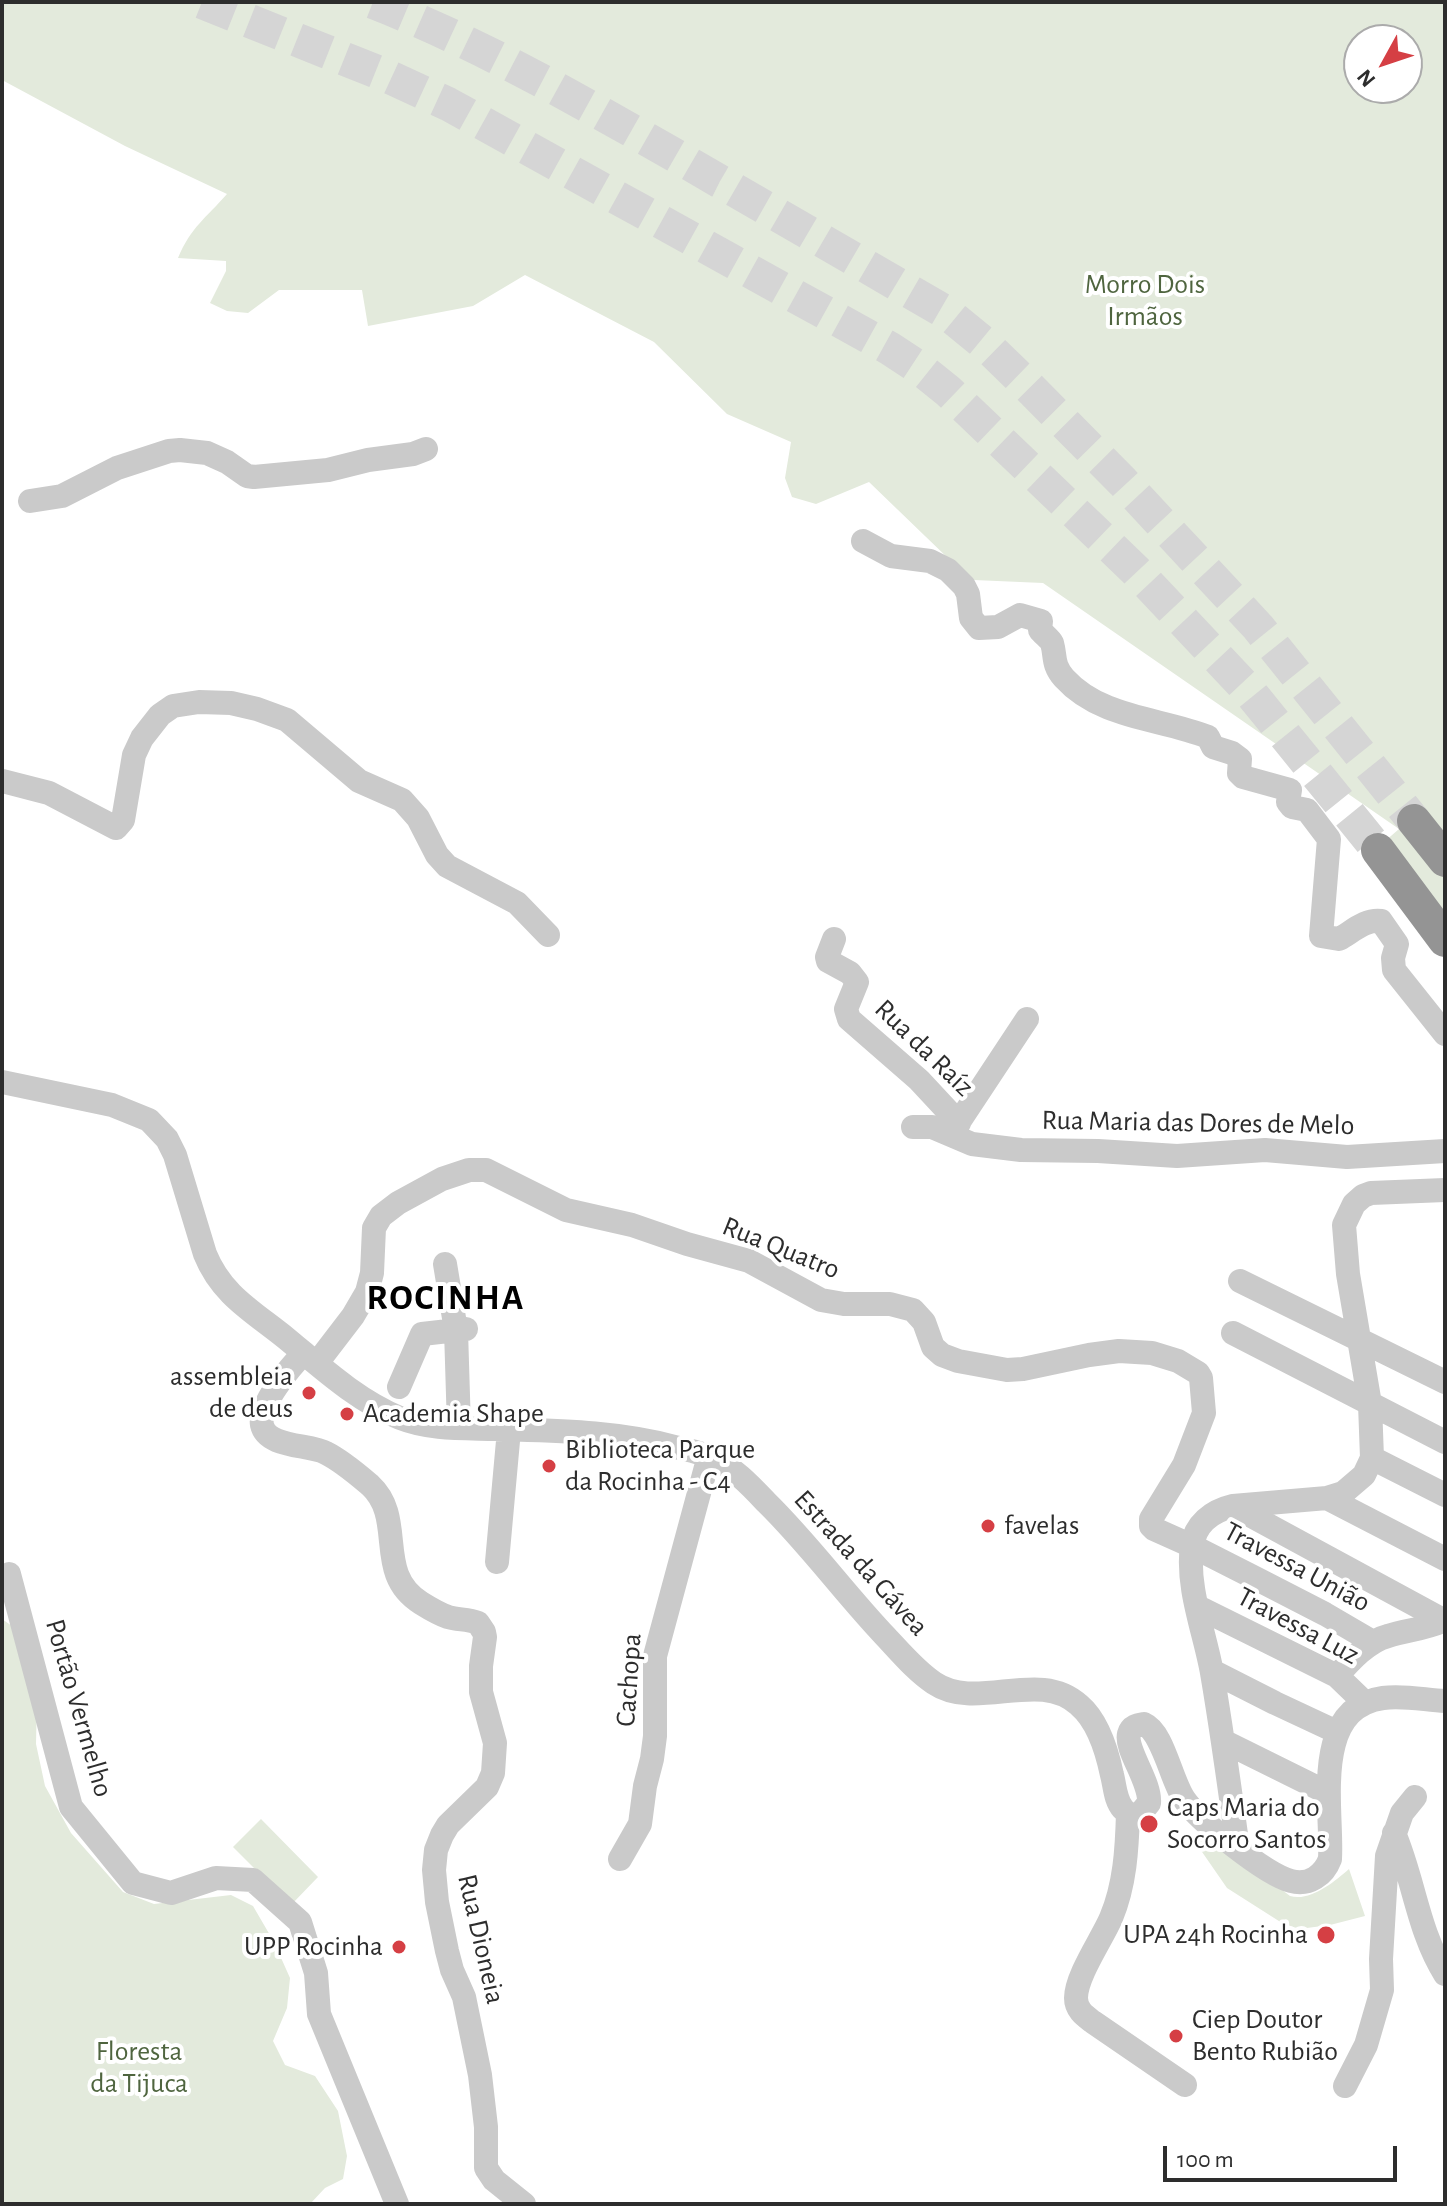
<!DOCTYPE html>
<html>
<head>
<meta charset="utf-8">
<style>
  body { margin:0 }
  #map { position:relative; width:1447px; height:2206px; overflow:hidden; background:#fff; font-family:"Alegreya Sans",sans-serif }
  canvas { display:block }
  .frame { position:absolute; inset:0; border:4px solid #2d2d2d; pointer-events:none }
  .north { position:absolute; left:1343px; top:24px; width:80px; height:80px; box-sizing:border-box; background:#fff; border:2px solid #ababab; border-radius:50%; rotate:230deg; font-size:22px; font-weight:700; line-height:32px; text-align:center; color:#2d2d2d }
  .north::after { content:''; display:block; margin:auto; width:28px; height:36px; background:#d53f44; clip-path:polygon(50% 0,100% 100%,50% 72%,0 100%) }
  .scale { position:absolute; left:1163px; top:2146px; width:234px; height:36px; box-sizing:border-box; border:4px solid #2d2d2d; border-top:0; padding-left:10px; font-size:24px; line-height:28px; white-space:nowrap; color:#2d2d2d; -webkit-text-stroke:6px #fff; paint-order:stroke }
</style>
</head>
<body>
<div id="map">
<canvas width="1447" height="2206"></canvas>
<div class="frame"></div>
<div class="north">N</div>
<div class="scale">100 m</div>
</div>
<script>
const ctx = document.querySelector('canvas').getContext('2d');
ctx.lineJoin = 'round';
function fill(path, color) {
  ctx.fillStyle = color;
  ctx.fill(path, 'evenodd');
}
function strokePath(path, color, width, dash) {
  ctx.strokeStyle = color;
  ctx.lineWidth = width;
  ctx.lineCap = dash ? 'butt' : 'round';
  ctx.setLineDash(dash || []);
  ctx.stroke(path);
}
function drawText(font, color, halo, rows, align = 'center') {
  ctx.font = font + ' "Alegreya Sans",sans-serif';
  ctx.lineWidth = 8;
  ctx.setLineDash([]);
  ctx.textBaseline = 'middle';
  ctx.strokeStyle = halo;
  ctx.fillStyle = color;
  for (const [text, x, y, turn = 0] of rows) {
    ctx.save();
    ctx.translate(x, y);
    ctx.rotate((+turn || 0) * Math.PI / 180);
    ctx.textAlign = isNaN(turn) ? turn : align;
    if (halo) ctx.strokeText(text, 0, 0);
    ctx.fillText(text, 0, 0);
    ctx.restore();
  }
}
fill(new Path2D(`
  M2,2H1445V833L1411,835L1445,878V923L1384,842L1399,829L1043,583L974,580L953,563L869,482L816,504L792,497L785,478L791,442L727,414L654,342L525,275L473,306L368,326L362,290H279L248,313L227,311L210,303L226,271V261L178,258C191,227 206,218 227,194L125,146L2,80ZM1359,40H1407V88H1359Z
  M2,1619L12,1626L37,1697L36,1744L45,1786L71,1833L123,1892L154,1904L231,1895L253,1906L274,1942L290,1978L287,2008L273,2041L285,2065L315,2076L338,2111L347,2156L343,2179L325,2188L310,2204H2Z
  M261,1819L318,1877L291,1905L233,1847Z
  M1191,1836L1243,1860L1290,1896C1310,1902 1334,1882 1349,1869L1365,1916L1330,1925L1299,1929L1282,1923L1227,1888Z`), '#e3eadc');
strokePath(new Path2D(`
  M202,2L385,75L448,104L889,348L918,367L948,391L1135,570L1249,691L1378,850
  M373,2C481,44 582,102 683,160C771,211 859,262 947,313L986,345L1023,381L1123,482L1258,627L1414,821`), '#d5d5d5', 34, [34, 17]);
strokePath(new Path2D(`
  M30,501L62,496L117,468L169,451L180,450L207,453L227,462L247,476L254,477L328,470L368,460L413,454L426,449
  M863,541L891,556L930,561L948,570L964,586L968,594L971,618L979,628L998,627L1020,615L1041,621L1040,630C1043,634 1050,639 1052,643C1056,657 1052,664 1064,678C1101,719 1161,718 1208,737L1213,747L1232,753L1240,759L1239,773L1243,777L1290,790L1288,802L1292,807L1307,810L1329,839L1321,936L1339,939C1352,932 1365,919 1381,921L1397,944L1393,958L1394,970L1445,1034
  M2,781L49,793L116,828L123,820L134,755L142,738L160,715L173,706L199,702L231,703L257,709L287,720L359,781L402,800L418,818L437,855L447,866L517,903L548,935
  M834,939L827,957L828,961L850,973L857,982L846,1009L849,1019L919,1080L959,1123
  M2,1082L112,1105L149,1120L167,1139L175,1155L205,1254C222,1296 254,1312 287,1339C322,1368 358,1401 400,1418C430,1430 464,1428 496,1429C558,1431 614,1431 675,1447C687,1450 700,1452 710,1457C732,1466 750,1485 766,1502C809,1544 845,1594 886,1637C901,1653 916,1671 934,1683C977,1712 1039,1668 1079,1705C1098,1721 1107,1751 1112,1775C1115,1786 1115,1800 1123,1809C1127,1814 1132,1815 1139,1815L1149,1803C1151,1782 1125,1750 1129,1734C1131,1726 1138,1725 1144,1724C1163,1732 1171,1780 1184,1799C1199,1821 1265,1874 1291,1881C1309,1886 1324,1875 1330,1859C1333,1810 1310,1708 1383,1698C1403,1695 1425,1700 1445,1701
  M913,1127H932L972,1144L1021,1150L1098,1151L1177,1156L1265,1150L1347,1157L1445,1151
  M951,1134L1027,1019
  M445,1264L456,1330L459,1428
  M1240,1281L1445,1382
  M1233,1333L1445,1442
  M304,1353C291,1366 258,1405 262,1425C267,1448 310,1444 326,1453C342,1461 357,1474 370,1485C407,1519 373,1573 421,1603C429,1608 439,1614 448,1617C458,1620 468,1619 478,1623L484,1632L485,1637L481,1666V1692L495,1743L493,1773L487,1787L448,1825L442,1835L436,1850L434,1870L437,1902L447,1951L452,1970L464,1997L480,2075L486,2127V2168L494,2180L524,2204
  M317,1363L353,1316L367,1292L372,1273L374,1228L381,1216L398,1203L442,1179L469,1170H486L566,1210L632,1225L687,1244L749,1261L821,1300L844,1304H890L913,1310L924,1322L933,1347L942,1355L958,1361L1007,1370L1023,1369L1089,1355L1119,1351L1152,1353L1178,1361L1198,1373L1201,1378L1204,1413L1184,1465L1151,1519V1526L1154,1529L1192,1546L1257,1579L1325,1614L1373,1642
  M399,1387L422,1334L466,1329
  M1372,1458L1445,1495
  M1327,1498L1445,1559
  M1233,1506L1445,1621
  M497,1562L509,1430
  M9,1574L71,1807L133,1883L171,1893L216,1878L253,1880L300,1922L316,1973L319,2014L397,2204
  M1198,1607L1337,1676L1365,1703
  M1212,1671L1275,1703L1337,1732
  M1337,1676C1350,1661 1368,1641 1388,1636C1407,1630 1426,1629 1445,1620
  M1223,1741L1328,1793
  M1128,1813C1127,1849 1125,1885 1111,1918C1102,1939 1076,1976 1076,1998C1076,2010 1085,2016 1093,2022L1185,2085
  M1394,1833C1414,1880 1418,1931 1445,1974
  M1238,1849C1230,1790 1222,1731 1212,1673C1205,1633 1186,1587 1192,1546C1195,1524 1212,1511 1233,1506L1327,1498L1343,1493L1364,1475L1372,1458L1370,1404L1348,1274L1344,1225L1354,1204L1363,1196L1371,1193L1445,1190
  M620,1859L640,1824L645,1786L652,1759L655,1736V1656L709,1456
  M1345,2086L1366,2045L1382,1990L1381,1959L1387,1856L1402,1813L1415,1797`), '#cacaca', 24);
strokePath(new Path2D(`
  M1414,821L1445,860
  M1378,850L1445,940`), '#949494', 34);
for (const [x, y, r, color] of [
  [309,1393,8,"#d53f44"],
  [347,1414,8,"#d53f44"],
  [549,1466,8,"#d53f44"],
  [988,1526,8,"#d53f44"],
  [1149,1824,10,"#d53f44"],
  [1326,1935,10,"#d53f44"],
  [399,1947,8,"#d53f44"],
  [1176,2036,8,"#d53f44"]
]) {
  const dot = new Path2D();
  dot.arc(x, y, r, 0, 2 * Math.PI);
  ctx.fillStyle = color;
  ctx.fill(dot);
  strokePath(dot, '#fff', 3);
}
drawText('28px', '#4f653f', '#fff', [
  ["Morro Dois",1145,285],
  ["Irmãos",1145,317],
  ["Floresta",139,2052],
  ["da Tijuca",139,2084]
]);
drawText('28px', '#2d2d2d', '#fff', [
  ["Rua da Raíz",924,1048,44],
  ["Rua Maria das Dores de Melo",1198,1123,1],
  ["Rua Quatro",781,1248,22],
  ["Estrada da Gávea",861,1563,48],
  ["Travessa União",1297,1567,28],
  ["Travessa Luz",1298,1626,28],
  ["Cachopa",629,1680,-86],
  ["Portão Vermelho",79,1708,74],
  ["Rua Dioneia",481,1939,77]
]);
drawText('28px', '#2d2d2d', '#fff', [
  ["assembleia",293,1377,"right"],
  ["de deus",293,1409,"right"],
  ["Academia Shape",363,1414],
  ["Biblioteca Parque",565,1450],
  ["da Rocinha - C4",565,1482],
  ["favelas",1004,1526],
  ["Caps Maria do",1167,1808],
  ["Socorro Santos",1167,1840],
  ["UPA 24h Rocinha",1308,1935,"right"],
  ["UPP Rocinha",383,1947,"right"],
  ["Ciep Doutor",1192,2020],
  ["Bento Rubião",1192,2052]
], 'left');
ctx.letterSpacing = '2px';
drawText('bold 36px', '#000', '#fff', [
  ["ROCINHA",446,1298]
]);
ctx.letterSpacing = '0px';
</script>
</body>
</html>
